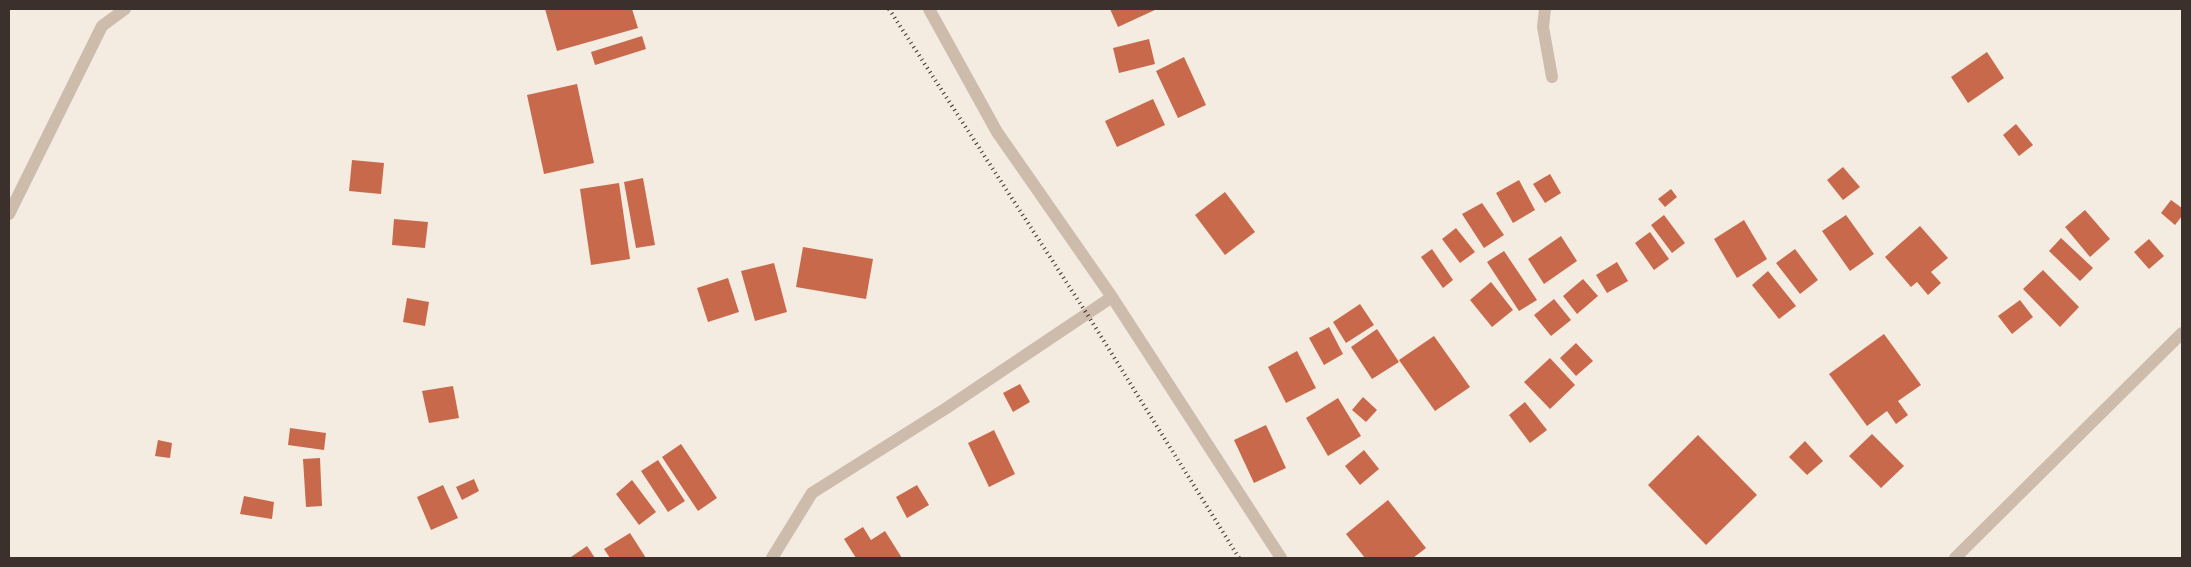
<!DOCTYPE html>
<html>
<head>
<meta charset="utf-8">
<style>
  body { margin:0 }
  #map { position:relative; width:2191px; height:567px; overflow:hidden; background:#f4ebe1; font-family:"Varela Round",sans-serif }
  canvas { display:block }
  .frame { position:absolute; inset:0; border:10px solid #3b302b; pointer-events:none }
</style>
</head>
<body>
<div id="map">
<canvas width="2191" height="567"></canvas>
<div class="frame"></div>
</div>
<script>
const ctx = document.querySelector('canvas').getContext('2d');
ctx.lineJoin = 'round';
function fill(path, color) {
  ctx.fillStyle = color;
  ctx.fill(path, 'evenodd');
}
function strokePath(path, color, width, dash) {
  ctx.strokeStyle = color;
  ctx.lineWidth = width;
  ctx.lineCap = dash ? 'butt' : 'round';
  ctx.setLineDash(dash || []);
  ctx.stroke(path);
}
fill(new Path2D(`
  M545,9H632L638,28L557,51Z
  M1110,9H1157L1118,27Z
  M642,36L646,49L595,65L591,52Z
  M1149,39L1155,64L1119,73L1113,48Z
  M1987,52L2004,78L1968,103L1951,77Z
  M1184,57L1206,105L1178,118L1156,71Z
  M577,84L594,163L544,174L527,95Z
  M1153,99L1165,125L1117,147L1105,121Z
  M2016,124L2033,145L2019,156L2003,135Z
  M352,160L384,163L381,194L349,191Z
  M1843,167L1860,187L1843,200L1827,180Z
  M1550,174L1561,193L1545,203L1533,184Z
  M643,178L655,245L636,248L624,182Z
  M1519,180L1535,210L1513,223L1496,193Z
  M619,183L630,259L591,265L580,189Z
  M1671,189L1677,197L1665,207L1658,199Z
  M1225,192L1255,232L1225,255L1195,215Z
  M2171,200L2182,208V216L2175,225L2161,213Z
  M1482,203L1504,235L1484,248L1462,214Z
  M2085,210L2110,239L2090,257L2065,227Z
  M1664,215L1685,243L1672,253L1651,225Z
  M1846,215L1874,254L1850,271L1822,231Z
  M394,219L428,222L425,248L392,245Z
  M1744,220L1767,259L1737,278L1714,239Z
  M1920,226L1948,258L1931,272L1941,283L1928,295L1917,282L1911,287L1885,257Z
  M1456,228L1475,252L1460,263L1442,239Z
  M1650,232L1669,259L1654,270L1635,243Z
  M1561,236L1577,261L1544,284L1528,259Z
  M2061,238L2093,268L2080,281L2049,251Z
  M2149,239L2164,256L2149,269L2134,252Z
  M803,247L873,259L866,299L796,287Z
  M1432,249L1453,280L1443,288L1421,257Z
  M1795,249L1818,280L1800,294L1776,263Z
  M1504,251L1537,300L1519,311L1487,262Z
  M1617,262L1628,281L1607,293L1596,275Z
  M774,263L787,312L755,321L741,271Z
  M2043,270L2079,307L2060,327L2023,289Z
  M1768,271L1796,306L1779,319L1752,285Z
  M728,278L739,312L708,322L697,288Z
  M1583,279L1598,296L1577,314L1563,296Z
  M1491,282L1513,310L1492,327L1470,300Z
  M407,298L429,302L425,326L403,322Z
  M1554,299L1571,320L1551,336L1534,315Z
  M2020,300L2033,317L2012,334L1998,316Z
  M1360,304L1374,325L1346,343L1333,322Z
  M1329,327L1343,354L1324,365L1309,338Z
  M1377,329L1399,362L1372,379L1351,347Z
  M1884,334L1921,385L1898,401L1908,415L1896,424L1887,411L1867,426L1829,374Z
  M1434,336L1470,387L1435,411L1399,360Z
  M1576,343L1593,361L1576,376L1560,358Z
  M1297,351L1316,388L1286,403L1268,367Z
  M1550,358L1575,385L1550,409L1524,382Z
  M1020,384L1030,402L1013,412L1003,393Z
  M453,386L459,418L429,423L422,391Z
  M1363,397L1377,410L1366,422L1352,410Z
  M1338,398L1361,436L1328,456L1306,418Z
  M1525,402L1547,430L1530,443L1509,415Z
  M1266,425L1286,468L1254,483L1234,440Z
  M290,428L326,433L324,450L288,445Z
  M994,430L1015,474L989,487L968,443Z
  M1872,434L1904,466L1881,488L1849,456Z
  M1698,435L1757,495L1706,545L1648,485Z
  M158,440L172,443L170,458L155,456Z
  M1805,441L1823,461L1807,475L1789,457Z
  M681,444L717,498L698,511L662,457Z
  M1364,450L1379,469L1360,485L1345,466Z
  M320,458L322,506L306,507L303,459Z
  M658,460L685,501L668,512L641,471Z
  M474,479L479,491L462,500L456,487Z
  M632,480L656,512L639,525L616,494Z
  M443,485L458,518L431,530L417,497Z
  M917,485L929,505L907,518L896,497Z
  M244,496L274,502L272,519L240,514Z
  M1388,500L1426,548L1413,558H1365L1346,534Z
  M863,527L871,540L885,531L902,558H856L844,539Z
  M630,533L646,558H610L604,549Z
  M587,546L595,558H572L571,557Z`), '#c8694b');
strokePath(new Path2D(`
  M929,9L997,132L1112,297L1281,558
  M1545,9L1543,27L1552,77
  M9,214L102,26L125,9
  M772,558L812,493L945,409L1112,297
  M1955,558L2182,333`), '#cdbbac', 12);
strokePath(new Path2D(`
  M889,9L1087,314L1239,558`), '#3b302b', 4, [1, 4]);
</script>
</body>
</html>
